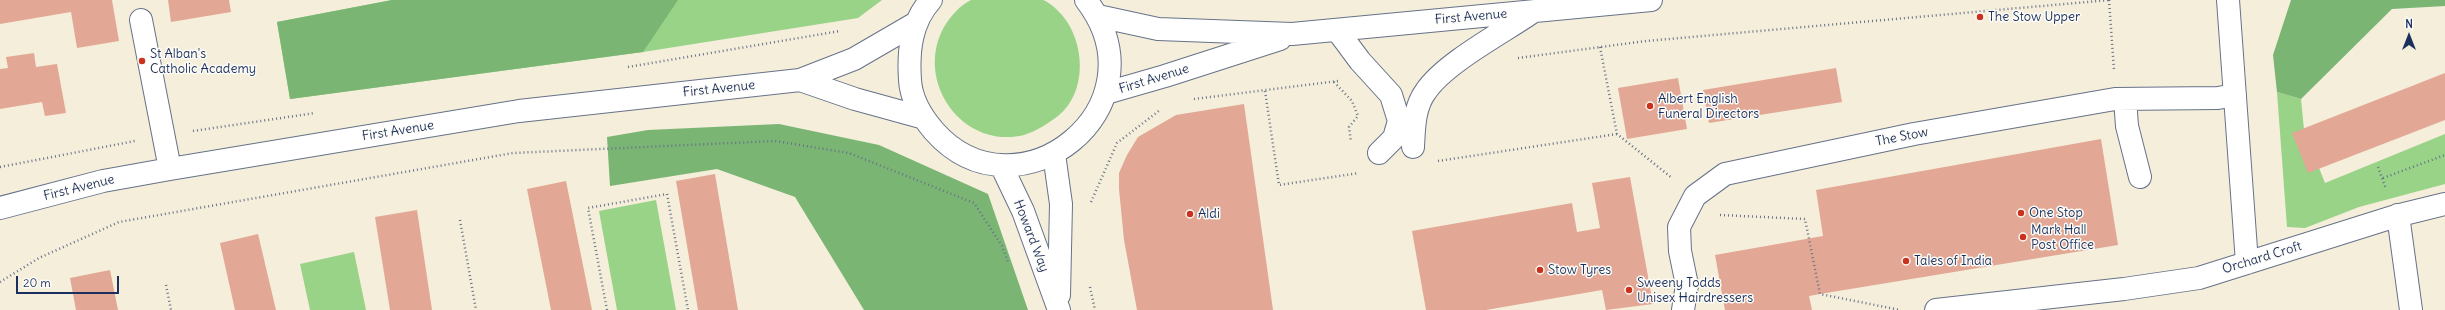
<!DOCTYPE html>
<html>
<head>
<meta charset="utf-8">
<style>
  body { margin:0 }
  #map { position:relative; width:2445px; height:310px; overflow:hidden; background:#f4eeda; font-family:Delius,sans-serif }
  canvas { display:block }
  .north { position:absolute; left:2389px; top:16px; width:40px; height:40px; -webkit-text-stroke:3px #fdfcf7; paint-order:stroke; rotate:0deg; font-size:11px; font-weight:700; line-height:16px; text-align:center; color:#1b2f5e }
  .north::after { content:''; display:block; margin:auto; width:14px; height:18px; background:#1b2f5e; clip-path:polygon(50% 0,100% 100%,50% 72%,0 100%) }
  .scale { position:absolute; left:16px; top:276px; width:103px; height:18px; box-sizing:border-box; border:2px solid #1b2f5e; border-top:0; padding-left:5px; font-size:12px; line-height:14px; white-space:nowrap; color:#1b2f5e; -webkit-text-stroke:3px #fdfcf7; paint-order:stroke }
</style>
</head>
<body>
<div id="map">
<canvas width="2445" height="310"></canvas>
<div class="north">N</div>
<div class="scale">20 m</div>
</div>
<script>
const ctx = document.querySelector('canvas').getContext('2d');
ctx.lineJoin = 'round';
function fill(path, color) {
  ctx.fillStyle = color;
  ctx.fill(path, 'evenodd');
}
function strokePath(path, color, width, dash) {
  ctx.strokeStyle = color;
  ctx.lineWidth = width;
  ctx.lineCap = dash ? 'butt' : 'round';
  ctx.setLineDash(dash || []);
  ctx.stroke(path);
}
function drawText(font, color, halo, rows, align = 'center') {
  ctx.font = font + ' Delius,sans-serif';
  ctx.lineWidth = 3;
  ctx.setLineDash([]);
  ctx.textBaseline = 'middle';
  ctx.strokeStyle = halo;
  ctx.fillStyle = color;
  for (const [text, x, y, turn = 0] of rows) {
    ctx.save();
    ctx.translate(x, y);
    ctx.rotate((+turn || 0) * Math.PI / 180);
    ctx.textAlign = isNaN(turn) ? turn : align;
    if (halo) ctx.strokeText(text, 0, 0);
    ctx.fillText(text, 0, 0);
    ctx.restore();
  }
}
fill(new Path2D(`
  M392,0H882L858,18L643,52L290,99L277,22Z
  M971,0C985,0 1033,0 1043,0C1051,3 1057,10 1062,15C1085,42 1088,92 1058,116C1047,124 1037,131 1024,135C962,150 914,81 944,27C950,17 960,5 971,0Z
  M2277,92L2301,99L2304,130L2325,183L2445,134V184L2359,207L2305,228L2287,227Z
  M656,200L676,310H617L599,211Z
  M354,252L366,310H310L300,264Z`), '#98d387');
fill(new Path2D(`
  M392,0H678L643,52L290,99L277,22Z
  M2291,0H2445V6L2392,9L2301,99L2277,92L2273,55Z
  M779,124L879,145L988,194L1028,310H864L795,197L717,169L610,186L607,137L648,130Z`), '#7ab574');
fill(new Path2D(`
  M0,0H112L119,41L77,48L71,12L0,24Z
  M168,0H229L231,12L171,22Z
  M34,53L36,67L57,64L66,113L45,116L42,102L0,109V69L8,68L6,57Z
  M1836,68L1842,102L1709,123L1703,90Z
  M2445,73V120L2308,173L2292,133Z
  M1678,78L1687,129L1627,139L1618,88Z
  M1244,104L1273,310H1137L1124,240L1119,189V173L1127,155L1138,137L1176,115Z
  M2101,139L2118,245L1820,294L1809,296L1812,310H1725L1715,255L1823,236L1816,190Z
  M715,174L738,310H698L676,181Z
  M1630,177L1653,304L1606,310L1602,290L1486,310H1426L1412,231L1572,203L1577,232L1600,228L1592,183Z
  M566,181L592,310H551L527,189Z
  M417,210L432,310H390L375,217Z
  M258,234L276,310H235L220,243Z
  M110,270L118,310H76L70,278Z`), '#e2a895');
const minor = new Path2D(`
  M931,0C911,22 908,51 910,80C911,98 922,117 934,131C1017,225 1168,107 1086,0
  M2228,0L2247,263
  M1098,16L1158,29L1292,34L1651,0
  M141,20L170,169
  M1337,30L1360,61L1391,95L1399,121L1394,138L1379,153
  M800,80L855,99L924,118
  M1106,93L1165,76L1280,39
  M2125,99L2127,126L2140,177
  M1413,147C1414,128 1414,107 1426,91C1445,63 1502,33 1531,13
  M1054,154L1061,204L1059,295
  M1001,165L1023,211L1059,310
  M0,208L103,181L170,169L519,111L800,80L854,59L916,23
  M2398,215L2411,310
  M1683,310L1687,285L1680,251L1679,227L1695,196L1725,174L1914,134L2115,99L2218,98L2235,95
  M1936,310L2124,289L2199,278L2396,216L2445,204`);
strokePath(minor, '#677289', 24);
strokePath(new Path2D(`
  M2109,0L2114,70
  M1600,47L1617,134L1672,178
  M1518,58L1646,41L2110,0
  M628,67L840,31
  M1334,82L1352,101L1358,116L1349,127L1351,142
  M1265,91L1279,185L1359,173
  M1194,99L1338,81
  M193,131L315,113
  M1438,161L1617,134
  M0,167L135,141
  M2378,167L2386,189
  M2383,178L2445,155
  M1091,202L1117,143L1160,110
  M1720,215L1805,219L1820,294L1900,310
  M460,220L476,310
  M0,282L39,258L119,222L513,153L775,141L849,153L974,203L1002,246L1008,262
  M166,285L171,310
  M1090,287L1095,310
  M607,310L588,208L667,194L688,310`), '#677289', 2.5, [1, 3]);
strokePath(minor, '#fff', 22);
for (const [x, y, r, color] of [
  [1980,17,4,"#c8321e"],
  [142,61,4,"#c8321e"],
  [1650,106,4,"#c8321e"],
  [2021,213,4,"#c8321e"],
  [1190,214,4,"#c8321e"],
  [2023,237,4,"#c8321e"],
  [1906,261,4,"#c8321e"],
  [1540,270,4,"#c8321e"],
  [1629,290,4,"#c8321e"]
]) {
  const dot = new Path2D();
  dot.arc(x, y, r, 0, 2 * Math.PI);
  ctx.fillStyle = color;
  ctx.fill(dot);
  strokePath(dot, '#fdfcf7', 1.5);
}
drawText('13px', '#1b2f5e', '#fdfcf7', [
  ["First Avenue",1471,17,-5],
  ["First Avenue",1154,79,-17],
  ["First Avenue",719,89,-6],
  ["First Avenue",398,131,-9],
  ["The Stow",1902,137,-11],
  ["First Avenue",79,188,-14],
  ["Howard Way",1031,236,69],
  ["Orchard Croft",2262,258,-17]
]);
drawText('13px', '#1b2f5e', '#fdfcf7', [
  ["The Stow Upper",1988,17],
  ["St Alban's",150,54],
  ["Catholic Academy",150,69],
  ["Albert English",1658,99],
  ["Funeral Directors",1658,114],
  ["One Stop",2029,213],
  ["Aldi",1198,214],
  ["Mark Hall",2031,230],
  ["Post Office",2031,245],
  ["Tales of India",1914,261],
  ["Stow Tyres",1548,270],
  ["Sweeny Todds",1637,283],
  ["Unisex Hairdressers",1637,298]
], 'left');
</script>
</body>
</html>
